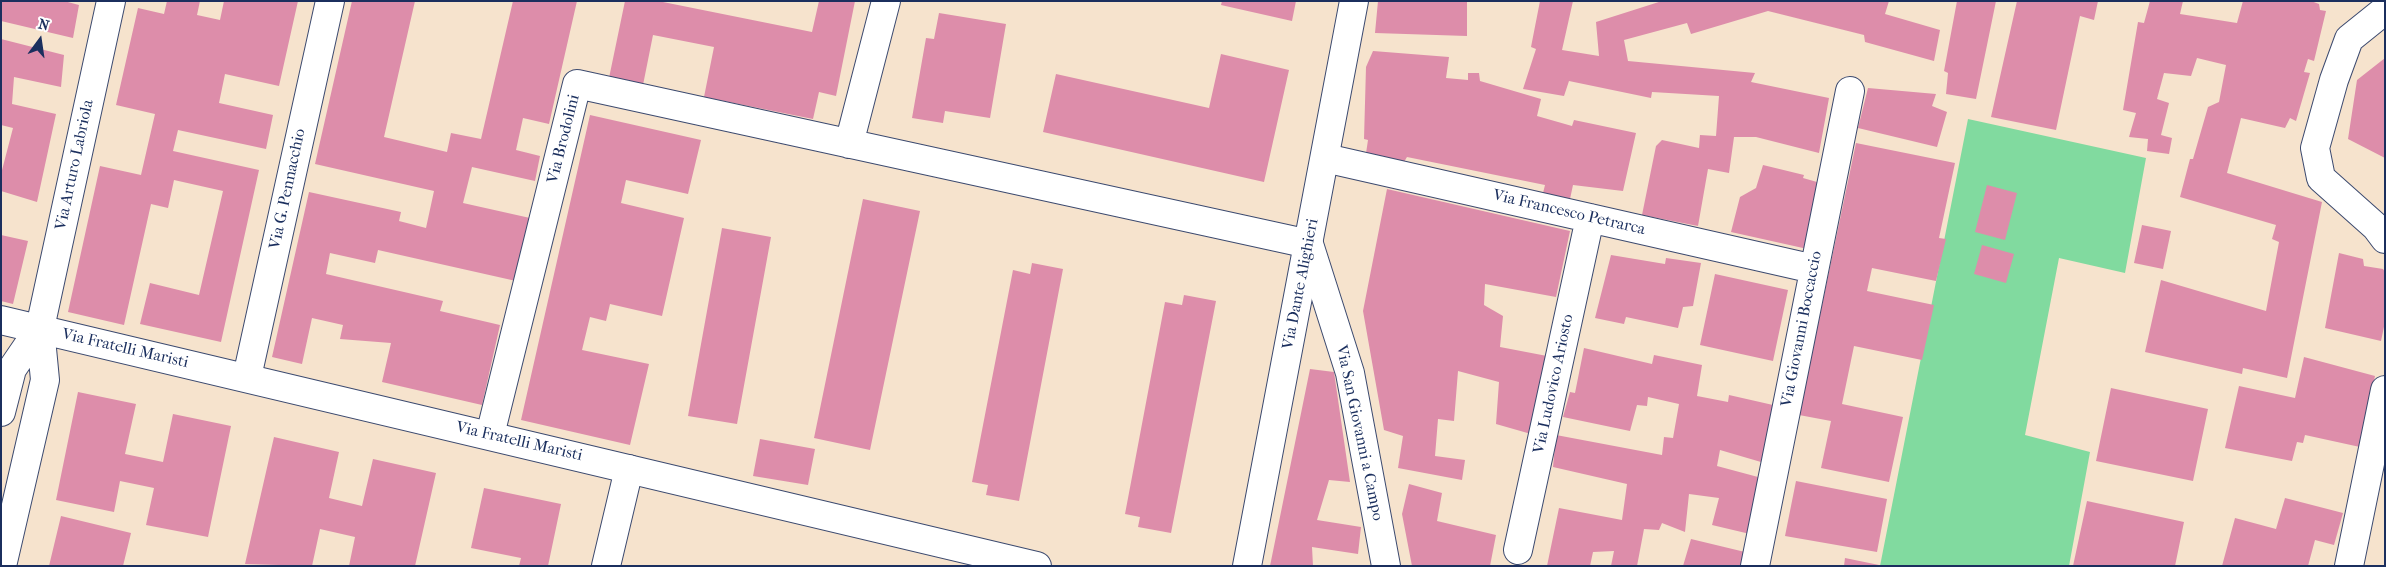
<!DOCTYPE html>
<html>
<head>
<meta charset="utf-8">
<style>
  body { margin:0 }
  #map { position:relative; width:2386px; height:567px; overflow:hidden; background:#f6e3cd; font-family:"IM FELL French Canon",serif }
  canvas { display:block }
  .frame { position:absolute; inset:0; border:2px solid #1b2f5e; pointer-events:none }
  .north { position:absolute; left:15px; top:15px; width:50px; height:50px; -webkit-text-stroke:4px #fff; paint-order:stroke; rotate:14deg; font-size:14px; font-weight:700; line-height:20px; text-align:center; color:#1b2f5e }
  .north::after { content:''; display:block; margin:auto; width:18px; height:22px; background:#1b2f5e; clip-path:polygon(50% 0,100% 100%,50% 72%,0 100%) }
</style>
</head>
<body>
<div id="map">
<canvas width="2386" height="567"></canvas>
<div class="frame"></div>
<div class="north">N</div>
</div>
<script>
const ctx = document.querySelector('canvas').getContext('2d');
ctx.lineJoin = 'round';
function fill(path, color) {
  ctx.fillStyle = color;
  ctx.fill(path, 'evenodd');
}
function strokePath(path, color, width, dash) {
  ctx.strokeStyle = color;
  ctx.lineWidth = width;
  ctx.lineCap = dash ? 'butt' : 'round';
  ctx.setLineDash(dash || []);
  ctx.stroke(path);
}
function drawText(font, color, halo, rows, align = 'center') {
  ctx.font = font + ' "IM FELL French Canon",serif';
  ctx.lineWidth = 4;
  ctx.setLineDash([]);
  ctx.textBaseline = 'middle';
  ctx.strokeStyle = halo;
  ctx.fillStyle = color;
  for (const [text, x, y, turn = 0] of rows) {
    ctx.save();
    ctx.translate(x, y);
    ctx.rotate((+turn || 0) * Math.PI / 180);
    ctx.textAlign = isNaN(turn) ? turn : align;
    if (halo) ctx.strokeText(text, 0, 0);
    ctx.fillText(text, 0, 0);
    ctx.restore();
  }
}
fill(new Path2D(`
  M1968,119L2146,158L2125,273L2059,258L2025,435L2090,452L2069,566H1880Z`), '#81da9f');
fill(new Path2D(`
  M1,1H64L79,5L73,38L1,21Z
  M167,1H200L197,15L220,20L224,1H298L279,86L225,74L219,103L273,115L266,149L178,130L173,151L259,170L221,342L140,324L150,283L199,295L223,191L174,180L168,208L151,204L124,325L68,312L100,166L141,175L155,114L116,105L138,8L164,14Z
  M352,1H415L384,137L447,152L451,133L481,139L513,1H577L549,124L523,118L516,150L540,156L535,181L472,167L463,203L530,218L516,281L378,250L375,263L330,253L326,274L443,301L440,311L500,325L482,405L382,382L391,343L340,339L343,325L312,318L302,364L272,357L309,192L401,212L399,221L426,228L434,191L315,164Z
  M625,1H658L812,32L819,1H855L836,96L819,92L813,119L704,97L714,47L653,35L643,85L609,78Z
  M1222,1H1296L1292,21L1221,5Z
  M1378,1H1467V36L1375,33Z
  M1540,1H1573L1562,50L1599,56L1596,22L1662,1H1889L1885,14L1940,30L1934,61L1865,42L1864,35L1768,11L1691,34L1687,23L1624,40L1628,61L1755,73L1751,82L1829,98L1819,153L1756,137H1734L1729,173L1708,169L1698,226L1642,215L1656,146L1662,140L1699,148L1700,135L1716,136L1719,96L1652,92L1651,98L1569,81L1564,96L1523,89L1536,49L1531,47Z
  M1957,1H1996L1976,99L1946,94L1948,73L1944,71Z
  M2017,1H2098L2094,20L2080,16L2056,130L1991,117Z
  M2150,1H2183L2180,14L2237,23L2243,1H2311L2319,4L2320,10L2326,11L2314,61L2308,59L2304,72L2310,73L2296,121L2290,118L2285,128L2241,118L2227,173L2322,202L2287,378L2243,368L2242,374L2145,352L2161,280L2266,311L2279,242L2272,239L2276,225L2180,197L2190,159H2193L2208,107L2219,102L2226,65L2197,58L2191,76L2164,73L2157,99L2169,103L2161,135L2172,138L2169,154L2147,151L2148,139L2129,137L2136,113L2123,110L2138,22L2144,23Z
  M939,13L1006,24L990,118L945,111L943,123L912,118L926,38L934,39Z
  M1,39L64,55L61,87L14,77L12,104L56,114L37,202L1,191V174L13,128L1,125Z
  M1373,51L1449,57L1446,78L1468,80V73H1479L1480,81L1541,99L1537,116L1572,126L1574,120L1636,133L1623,191L1573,185L1570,199L1542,197L1545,185L1407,157L1404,162L1365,160L1368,140L1364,139L1366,67Z
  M1221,54L1289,70L1264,182L1043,132L1056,74L1209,108Z
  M2385,58V158L2348,139L2357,80Z
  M1868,88L1936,94L1932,106L1947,112L1937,147L1858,128Z
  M590,115L701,140L688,194L626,180L621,203L684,218L662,316L610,304L606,321L590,317L582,350L649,364L630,445L521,420Z
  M1856,143L1955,163L1939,238L1946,239L1936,281L1872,268L1867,291L1934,305L1922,360L1854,346L1842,404L1903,417L1889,482L1821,468L1831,421L1799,415Z
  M1763,165L1804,175L1803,178L1824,184L1812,250L1731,232L1740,197L1756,188Z
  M1987,185L2017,193L2005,240L1975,232Z
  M1387,189L1570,231L1556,297L1485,284L1484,305L1503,316L1500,347L1547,356L1531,434L1496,424L1499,382L1458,371L1454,421L1438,419L1435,456L1465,460L1462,480L1398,468L1403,436L1384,430L1363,311Z
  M863,199L920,211L870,450L814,438Z
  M2142,225L2171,231L2163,269L2134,263Z
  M722,228L771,237L737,424L688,416Z
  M1,235L28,241L13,304L1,301Z
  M1982,245L2014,254L2006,283L1974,274Z
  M2339,253L2363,259L2364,266L2383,269L2385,272V322L2381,341L2325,328Z
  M1611,255L1665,264L1666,258L1701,263L1693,306L1683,307L1678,328L1626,317L1624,324L1595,318Z
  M1032,263L1063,269L1019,501L986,495L988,485L972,482L1013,270L1030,274Z
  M1715,274L1788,290L1773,361L1700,345Z
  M1184,295L1216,301L1171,533L1138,527L1140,517L1125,514L1165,302L1182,305Z
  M1584,348L1652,364L1654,355L1702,365L1697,396L1728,402L1729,395L1773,405L1761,462L1720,450L1717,466L1758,477L1750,534L1712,525L1719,498L1689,494L1685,532L1662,523L1659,530L1644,529L1637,566H1611L1614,551L1593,552L1590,566H1547L1559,508L1622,520L1627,484L1553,467L1556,435L1662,455L1664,437L1673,438L1679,404L1648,397L1647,406L1637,405L1630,431L1563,417L1570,392L1575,393Z
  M2304,357L2375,376L2360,447L2305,435L2303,443L2297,442L2292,461L2225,448L2239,386L2295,398Z
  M1310,369L1334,372L1350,482L1329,480L1317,520L1361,527L1358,554L1312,547L1313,566H1270Z
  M2111,388L2208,409L2193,481L2096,461Z
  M78,392L136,404L125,454L163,462L173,414L231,426L208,537L146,525L154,488L120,481L114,512L56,500Z
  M274,437L339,452L329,498L362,506L373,459L436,473L415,566H349L355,537L320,529L312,566L245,564Z
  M760,439L815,449L808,485L753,476Z
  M1796,481L1887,499L1877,552L1785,536Z
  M1409,484L1442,493L1437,521L1496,535L1490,566H1412L1402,514Z
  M484,488L561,504L548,566H519L521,558L471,548Z
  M2285,498L2343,513L2334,545L2315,540L2308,566H2222L2235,518L2276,529Z
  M2087,501L2184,522L2175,566H2073Z
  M61,516L131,533L123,566H49Z
  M1691,539L1745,552L1743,566H1683Z
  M1845,558L1879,565V566H1844Z`), '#dd8daa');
const minor = new Path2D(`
  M2385,10L2349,39L2334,80L2315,148L2321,178L2376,227L2385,239
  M849,144L886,1
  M1325,158L1814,269
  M247,377L330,1
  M1,412L12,369L40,328
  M490,435L577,84L1309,244L1350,373L1386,566
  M1518,550L1590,218
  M2,566L45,380L40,328L111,1
  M606,566L629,469
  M1755,566L1850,91
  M2349,566L2385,390`);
const tertiary = new Path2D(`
  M1,320L1037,566`);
const secondary = new Path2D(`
  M1247,566L1354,1`);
strokePath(minor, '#3c4a6f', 30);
strokePath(tertiary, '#3c4a6f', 30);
strokePath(secondary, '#3c4a6f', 30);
strokePath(minor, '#fff', 28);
strokePath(tertiary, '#fff', 28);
strokePath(secondary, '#fff', 28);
drawText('16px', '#1b2f5e', '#fff', [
  ["Via Brodolini",564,139,-76],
  ["Via Arturo Labriola",75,165,-78],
  ["Via G. Pennacchio",288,189,-78],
  ["Via Francesco Petrarca",1569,213,13],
  ["Via Dante Alighieri",1301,284,-79],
  ["Via Giovanni Boccaccio",1802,329,-79],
  ["Via Fratelli Maristi",125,349,13],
  ["Via Ludovico Ariosto",1554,384,-78],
  ["Via San Giovanni a Campo",1359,433,78],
  ["Via Fratelli Maristi",519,442,13]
]);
</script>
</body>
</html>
